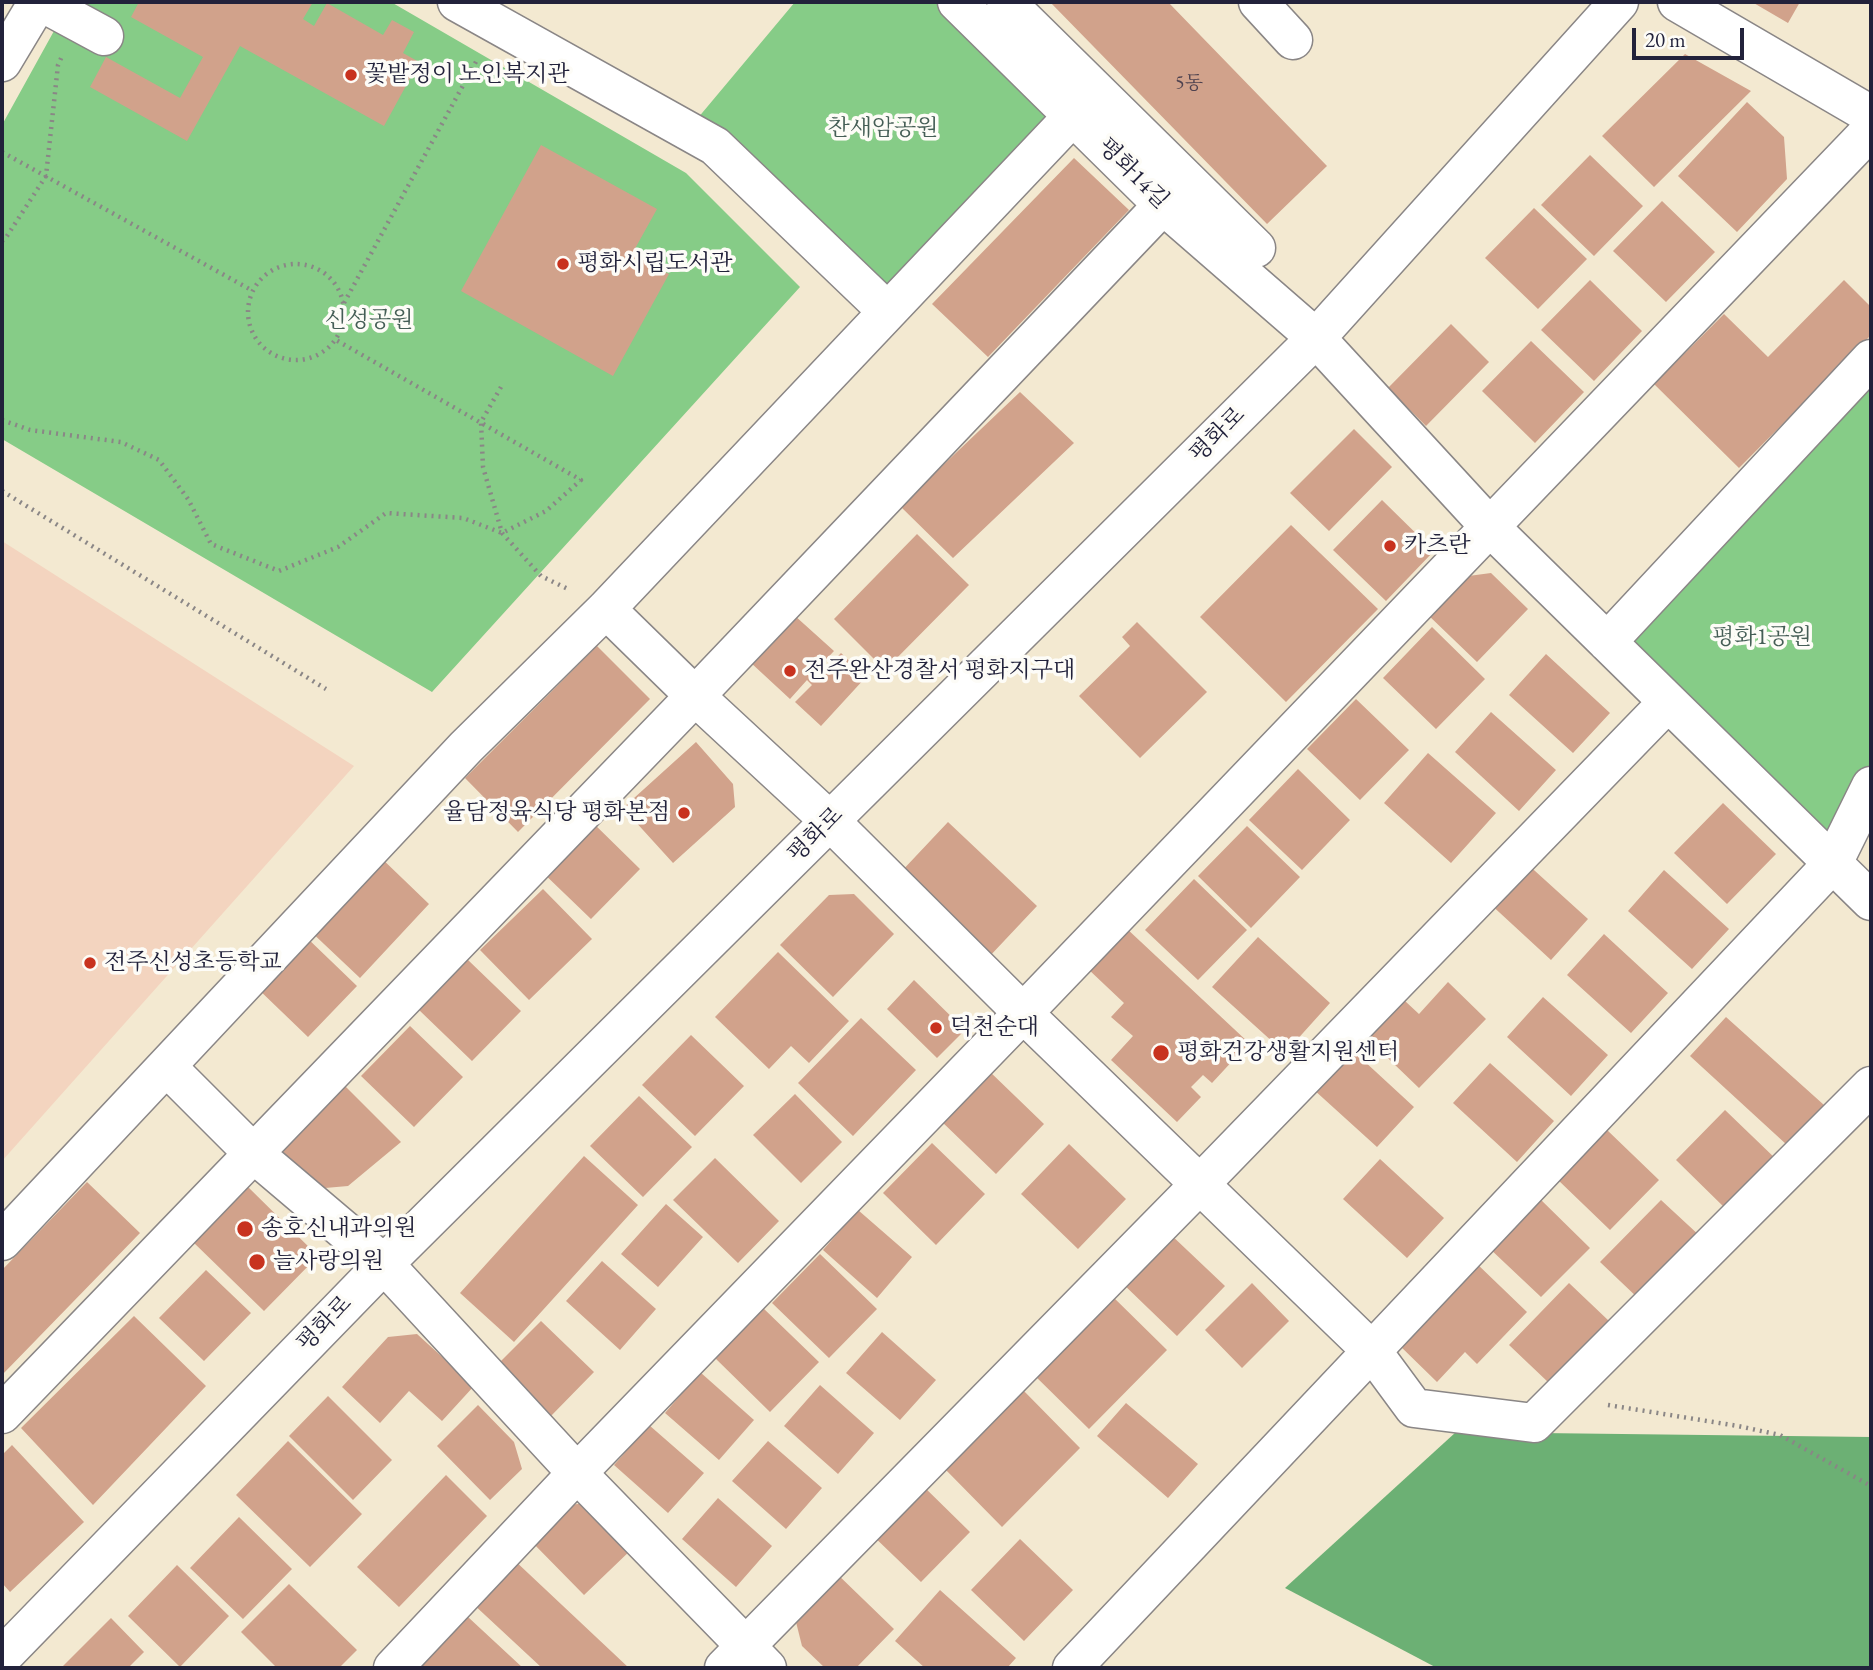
<!DOCTYPE html>
<html>
<head>
<meta charset="utf-8">
<style>
  body { margin:0 }
  #map { position:relative; width:1873px; height:1670px; overflow:hidden; background:#f3e9d1; font-family:"EB Garamond",serif }
  canvas { display:block }
  .frame { position:absolute; inset:0; border:4px solid #22223b; pointer-events:none }
  .scale { position:absolute; left:1632px; top:28px; width:112px; height:32px; box-sizing:border-box; border:4px solid #22223b; border-top:0; padding-left:9px; font-size:21px; line-height:24px; white-space:nowrap; color:#22223b; -webkit-text-stroke:5px #fdfcf7; paint-order:stroke }
</style>
</head>
<body>
<div id="map">
<canvas width="1873" height="1670"></canvas>
<div class="frame"></div>
<div class="scale">20 m</div>
</div>
<script>
const ctx = document.querySelector('canvas').getContext('2d');
ctx.lineJoin = 'round';
function fill(path, color) {
  ctx.fillStyle = color;
  ctx.fill(path, 'evenodd');
}
function strokePath(path, color, width, dash) {
  ctx.strokeStyle = color;
  ctx.lineWidth = width;
  ctx.lineCap = dash ? 'butt' : 'round';
  ctx.setLineDash(dash || []);
  ctx.stroke(path);
}
function drawText(font, color, halo, rows, align = 'center') {
  ctx.font = font + ' "EB Garamond","Noto Serif KR",serif';
  ctx.lineWidth = 7;
  ctx.setLineDash([]);
  ctx.textBaseline = 'middle';
  ctx.strokeStyle = halo;
  ctx.fillStyle = color;
  for (const [text, x, y, turn = 0] of rows) {
    ctx.save();
    ctx.translate(x, y);
    ctx.rotate((+turn || 0) * Math.PI / 180);
    ctx.textAlign = isNaN(turn) ? turn : align;
    if (halo) ctx.strokeText(text, 0, 0);
    ctx.fillText(text, 0, 0);
    ctx.restore();
  }
}
fill(new Path2D(`
  M2,541L354,766L2,1161Z`), '#f3d4bf');
fill(new Path2D(`
  M70,2H391L686,173L800,287L432,692L2,439V125Z
  M795,2H957L1073,116L887,311L687,131Z
  M1871,359V786L1833,863L1607,642Z`), '#86cc87');
fill(new Path2D(`
  M1456,1432L1871,1437V1668H1437L1285,1588Z`), '#6cb074');
fill(new Path2D(`
  M139,2H313L303,19L314,26L327,3L383,35L392,20L414,32L403,53L419,62L384,126L240,46L187,141L90,87L106,57L180,98L203,57L131,17Z
  M1050,2H1168L1327,166L1267,224Z
  M1752,2H1800L1788,23Z
  M1685,54L1751,91L1654,187L1602,136Z
  M1747,102L1784,137L1787,179L1737,232L1678,176Z
  M541,145L657,209L632,254L669,274L613,376L461,291Z
  M1590,155L1643,206L1594,256L1541,205Z
  M1074,158L1129,210L988,357L932,304Z
  M1662,201L1715,252L1666,302L1613,251Z
  M1534,208L1587,259L1538,309L1485,258Z
  M1590,280L1642,331L1594,381L1541,330Z
  M1844,280L1871,307V335L1739,468L1654,384L1724,314L1768,357Z
  M1451,324L1489,362L1426,426L1388,388Z
  M1531,341L1584,392L1535,443L1482,391Z
  M1020,392L1074,443L953,558L900,506Z
  M1354,429L1392,467L1329,531L1290,493Z
  M1382,500L1434,551L1386,601L1333,550Z
  M1291,525L1378,609L1286,702L1200,617Z
  M917,534L969,585L885,670L834,619Z
  M1491,573L1528,609L1477,662L1426,613L1461,577Z
  M794,615L834,651L818,668L822,673L841,653L866,677L821,726L795,702L812,685L807,680L790,699L750,662Z
  M1137,622L1207,692L1140,758L1079,696L1130,646L1122,637Z
  M1432,627L1485,679L1436,729L1383,678Z
  M597,646L650,699L518,832L465,778Z
  M1546,654L1610,713L1573,753L1509,695Z
  M1356,699L1409,750L1360,800L1307,749Z
  M1491,712L1556,770L1519,811L1455,752Z
  M696,742L733,784L735,807L673,863L623,808Z
  M1428,753L1496,813L1451,863L1384,803Z
  M1298,769L1350,820L1302,870L1249,820Z
  M1723,803L1776,854L1727,904L1674,853Z
  M587,817L640,869L591,919L538,868Z
  M948,822L1037,906L988,958L899,874Z
  M1247,826L1300,877L1251,928L1198,876Z
  M376,853L429,904L360,978L306,927Z
  M1524,861L1588,919L1551,960L1487,901Z
  M1664,870L1729,929L1692,969L1628,911Z
  M1194,879L1247,930L1198,980L1145,930Z
  M543,889L592,939L529,1000L480,950Z
  M854,894L894,934L833,997L780,945L829,895Z
  M1125,927L1249,1043L1212,1083L1203,1075L1191,1087L1201,1097L1177,1122L1111,1060L1133,1036L1111,1017L1124,1003L1087,968Z
  M1604,934L1668,993L1631,1033L1567,975Z
  M304,935L357,986L308,1037L255,986Z
  M1258,937L1330,1003L1285,1053L1212,987Z
  M778,952L849,1021L809,1063L791,1046L769,1069L715,1017Z
  M468,960L521,1011L472,1061L419,1010Z
  M914,980L965,1030L937,1058L887,1009Z
  M1448,982L1486,1019L1419,1088L1368,1039L1405,1001L1419,1014Z
  M1543,997L1608,1055L1571,1096L1507,1037Z
  M1726,1017L1824,1105L1787,1145L1690,1056Z
  M861,1018L916,1070L853,1136L798,1083Z
  M410,1026L463,1077L414,1127L361,1076Z
  M691,1035L744,1086L695,1136L642,1085Z
  M1350,1048L1414,1107L1377,1147L1313,1089Z
  M1490,1063L1554,1121L1517,1162L1453,1103Z
  M987,1069L1044,1124L996,1174L939,1119Z
  M345,1086L401,1142L348,1186L325,1188L314,1184L279,1148Z
  M795,1094L842,1142L801,1183L753,1135Z
  M639,1096L692,1147L643,1197L590,1146Z
  M1725,1110L1778,1161L1729,1212L1676,1160Z
  M1606,1129L1659,1180L1610,1230L1557,1179Z
  M932,1143L985,1194L936,1245L883,1193Z
  M1069,1144L1126,1199L1078,1249L1021,1194Z
  M584,1156L638,1205L514,1342L460,1293Z
  M715,1158L779,1221L738,1263L673,1200Z
  M1380,1159L1444,1218L1407,1258L1343,1199Z
  M87,1182L140,1233L2,1375V1270Z
  M246,1185L318,1256L264,1311L192,1241Z
  M1537,1196L1590,1248L1541,1297L1488,1247Z
  M1661,1200L1701,1237L1640,1300L1600,1262Z
  M666,1204L703,1237L658,1287L621,1254Z
  M858,1210L912,1257L877,1298L823,1250Z
  M1168,1232L1225,1286L1177,1336L1120,1281Z
  M820,1254L877,1309L829,1358L772,1303Z
  M602,1261L656,1309L620,1350L566,1301Z
  M1474,1261L1527,1312L1477,1364L1465,1352L1437,1382L1396,1342Z
  M206,1270L251,1313L204,1361L159,1318Z
  M1252,1283L1289,1321L1242,1368L1205,1330Z
  M1569,1283L1609,1321L1549,1383L1509,1345Z
  M1108,1292L1167,1350L1089,1429L1030,1371Z
  M762,1307L819,1362L770,1412L714,1357Z
  M134,1316L206,1386L93,1505L21,1428Z
  M541,1321L594,1372L550,1417L497,1365Z
  M882,1332L936,1380L900,1420L846,1373Z
  M417,1334L474,1386L442,1421L409,1391L380,1423L342,1387L388,1337Z
  M700,1372L754,1420L719,1460L665,1413Z
  M820,1385L874,1433L838,1474L784,1426Z
  M1022,1389L1080,1448L1002,1527L944,1468Z
  M328,1396L392,1460L353,1500L289,1436Z
  M1126,1403L1198,1464L1168,1498L1097,1436Z
  M478,1405L514,1442L522,1469L490,1500L437,1446Z
  M649,1425L704,1473L668,1513L614,1465Z
  M288,1441L362,1514L310,1567L236,1495Z
  M768,1441L822,1488L786,1529L732,1481Z
  M12,1445L84,1522L10,1592L2,1583V1455Z
  M446,1475L487,1516L399,1607L357,1567Z
  M917,1480L970,1532L921,1582L868,1531Z
  M718,1498L772,1546L736,1587L682,1539Z
  M591,1503L634,1547L584,1595L529,1539L566,1505Z
  M239,1517L292,1569L243,1619L190,1568Z
  M1020,1539L1073,1590L1024,1641L971,1590Z
  M512,1558L629,1668H542L471,1602Z
  M177,1565L229,1616L180,1667L128,1616Z
  M833,1570L894,1629L856,1668H825L802,1646L793,1610Z
  M289,1584L357,1650L339,1668H277L241,1632Z
  M940,1590L1016,1658L1007,1668H925L895,1641Z
  M468,1617L523,1668H405L451,1620Z
  M111,1618L144,1652L128,1668H61Z`), '#d1a28b');
const minor = new Path2D(`
  M41,2L104,36
  M457,2L715,146L887,311
  M957,2L1163,205L1316,338L1490,527L1871,901
  M1006,2L1256,248
  M1258,2L1293,40
  M1677,2L1871,115
  M2,62L38,2
  M606,609L695,696L830,821L1023,1013L1372,1351L1414,1408L1534,1423L1871,1086
  M1607,642L1871,359
  M167,1067L253,1153L384,1264L577,1473L767,1668
  M2,1241L466,747L606,609L1073,116
  M2,1414L695,696L1163,205
  M2,1657L384,1264L1316,338L1619,2
  M393,1668L577,1473L1023,1013L1871,130
  M724,1668L1200,1184L1668,702
  M1072,1668L1833,863L1871,786`);
strokePath(minor, '#8a8686', 41);
strokePath(new Path2D(`
  M2,152L253,291
  M2,241L5,239L46,176L58,65L63,54
  M248 312a48 48 0 1 1 96 0a48 48 0 1 1-96 0Z
  M344,303L478,58
  M501,387L481,422L483,467L502,533L541,576L570,590
  M2,420L30,430L121,442L159,460L188,499L211,544L279,571L338,547L386,513L463,518L502,533L546,511L581,480L336,340
  M2,491L326,689
  M1608,1405L1738,1426L1780,1435L1871,1486`), '#8a8686', 4.5, [2, 5]);
strokePath(minor, '#fff', 38);
for (const [x, y, r, color] of [
  [351,75,7,"#c8321e"],
  [563,264,7,"#c8321e"],
  [1390,546,7,"#c8321e"],
  [790,671,7,"#c8321e"],
  [684,813,7,"#c8321e"],
  [90,963,7,"#c8321e"],
  [936,1028,7,"#c8321e"],
  [1161,1053,9,"#c8321e"],
  [245,1229,9,"#c8321e"],
  [257,1262,9,"#c8321e"]
]) {
  const dot = new Path2D();
  dot.arc(x, y, r, 0, 2 * Math.PI);
  ctx.fillStyle = color;
  ctx.fill(dot);
  strokePath(dot, '#fdfcf7', 2.5);
}
drawText('19px', '#4e424f', null, [
  ["5동",1189,84]
]);
drawText('23px', '#22223b', '#fdfcf7', [
  ["꽃밭정이 노인복지관",365,75],
  ["평화시립도서관",577,264],
  ["카츠란",1404,546],
  ["전주완산경찰서 평화지구대",804,671],
  ["율담정육식당 평화본점",670,813,"right"],
  ["전주신성초등학교",104,963],
  ["덕천순대",950,1028],
  ["평화건강생활지원센터",1177,1053],
  ["송호신내과의원",261,1229],
  ["늘사랑의원",273,1262]
], 'left');
drawText('23px', '#455e56', '#fdfcf7', [
  ["찬새암공원",883,129],
  ["신성공원",369,321],
  ["평화1공원",1762,638]
]);
drawText('23px', '#22223b', '#fdfcf7', [
  ["평화14길",1133,174,45],
  ["평화로",1218,435,-45],
  ["평화로",816,835,-45],
  ["평화로",325,1324,-46]
]);
</script>
</body>
</html>
